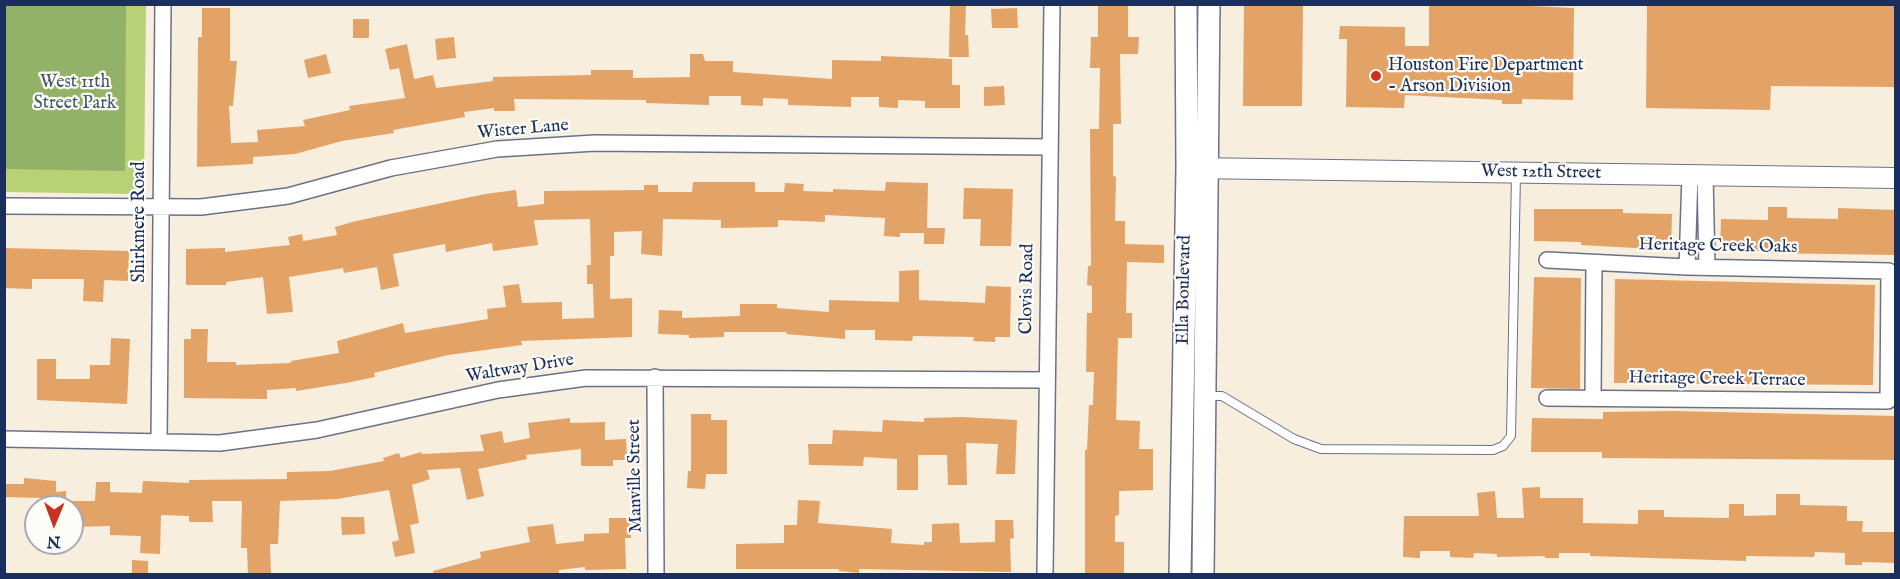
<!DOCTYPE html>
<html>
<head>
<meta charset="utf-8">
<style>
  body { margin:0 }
  #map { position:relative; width:1900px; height:579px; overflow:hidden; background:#f8eede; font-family:"IM FELL English",serif }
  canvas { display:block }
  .frame { position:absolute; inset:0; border:6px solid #1b2f5e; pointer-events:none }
  .north { position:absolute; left:24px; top:495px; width:60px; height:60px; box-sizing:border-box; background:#fdfcf7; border:2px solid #a3aaba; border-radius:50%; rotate:181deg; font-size:16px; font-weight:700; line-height:24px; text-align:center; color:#1b2f5e }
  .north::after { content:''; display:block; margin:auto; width:21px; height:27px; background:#c8321e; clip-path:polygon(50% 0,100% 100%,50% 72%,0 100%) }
</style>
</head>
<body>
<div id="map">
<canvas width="1900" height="579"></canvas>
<div class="frame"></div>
<div class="north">N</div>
</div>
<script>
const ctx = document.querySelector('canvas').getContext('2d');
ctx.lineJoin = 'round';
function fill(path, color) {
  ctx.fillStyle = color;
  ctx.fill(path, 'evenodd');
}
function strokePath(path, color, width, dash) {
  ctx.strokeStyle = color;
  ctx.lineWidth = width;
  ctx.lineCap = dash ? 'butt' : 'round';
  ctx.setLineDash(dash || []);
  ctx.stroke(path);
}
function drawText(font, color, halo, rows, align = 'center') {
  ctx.font = font + ' "IM FELL English",serif';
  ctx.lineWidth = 4.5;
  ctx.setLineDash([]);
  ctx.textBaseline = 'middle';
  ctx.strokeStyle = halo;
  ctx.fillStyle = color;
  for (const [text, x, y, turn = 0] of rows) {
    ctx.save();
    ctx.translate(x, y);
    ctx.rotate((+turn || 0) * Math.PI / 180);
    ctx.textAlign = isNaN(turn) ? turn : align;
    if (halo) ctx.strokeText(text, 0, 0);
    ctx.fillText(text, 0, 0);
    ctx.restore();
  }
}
fill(new Path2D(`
  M5,5H146L144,182L141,189L135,194L5,192Z`), '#b9d176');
fill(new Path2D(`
  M5,4L126,5L125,171L5,169Z`), '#92b367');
fill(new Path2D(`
  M950,4H966L965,35H968L969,57H949Z
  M1098,4H1128V37H1139L1138,54H1120L1121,124H1113V176L1116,177L1115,221H1125V244L1164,245V263L1127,262L1126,313H1132V338H1118L1116,420L1140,421L1139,449H1153V490L1119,491V515L1115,516V542H1124V574H1085V450H1087L1089,405H1093L1094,372H1086L1087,313H1092V286L1087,285L1088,266H1091L1090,129H1099L1100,68H1090L1091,37H1098Z
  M1244,4H1303L1302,106H1243Z
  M1490,4L1574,8L1573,100L1522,99V104H1502V100L1405,95L1404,108L1346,107L1347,39H1339L1340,26L1405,27V46H1429V5Z
  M1647,4H1896V87L1771,86L1770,110L1646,108Z
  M202,8H230V61H237L233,106H229L231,143L258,142L257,130L305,126L303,120L350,110L349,106L405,98L399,68L390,70L385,49L407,44L414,79L433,75L436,88L493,81V77L591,75V70H633V78L690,77V54H703L705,61H733V72L832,79V60L881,61V56L952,59V85H960V108H925V101L898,100V108L879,107V97H851V107L788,105V99L763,98V106L741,105V96H709V105L646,103V100L514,99L515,111H494V108L464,112L465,117L393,130L394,133L342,141L295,154L253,157V164L197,167L198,37H202Z
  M1017,8L1018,28H992L991,9Z
  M353,19H369V38H353Z
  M454,37L456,58L437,60L435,39Z
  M326,54L331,73L308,78L304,60Z
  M1004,86L1005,105L984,106V87Z
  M693,182H755V192H784L785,183L804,184L803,191L833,192V189L885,191L886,182L928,183L927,228H945L944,244H924V233H900V237L884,236L885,218L825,215V222L778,220V227L721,228V220L663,219L662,256L641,254L642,231L614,232V256H610V299L632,298V337L521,341L522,345L448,355L374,373L375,377L346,383L296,391V388L267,390V399L184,398V339H191V329H208L207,362H236V365L291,363V361L339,353L337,341L403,323L405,333L488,319L487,309L506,307L503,286L519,284L522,303L562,302V319L594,318L593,284H587V265H591L590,219L534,220L538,245L493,251L492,243L446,252L445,244L393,254L399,286L381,290L377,267L344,273L343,268L289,277L293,312L267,314L263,277L226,282V285H186V249L225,248V252L290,245L288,237L302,234L303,241L337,235L335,227L356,221L485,194L516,190L518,207L544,204V191L644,190V185H658V192H692Z
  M964,188L1013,189L1011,246H980L981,219H963Z
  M1768,207H1787V218L1838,219V208L1896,210V255L1767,253V251L1720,250L1721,219L1768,220Z
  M1534,209H1623V213L1672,214L1671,250L1581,245V242L1534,241Z
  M4,248L129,251L128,281L104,280L103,302L83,301L84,279H32V289L4,288Z
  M919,270V300L985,303L986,286L1011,287L1010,337H995V342L973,341L974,337L913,336L912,341L875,340V330H845V339L786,334L787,332H724V337L689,338V335L658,334L659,310L682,311V318L740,316V304H777V308L829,312V300L899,302V271Z
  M1534,277L1581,278L1580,389L1531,388Z
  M1615,279L1875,285L1873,385L1614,383Z
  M111,338L130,339L127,404L37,400V359H56V379H90V365H110Z
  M1674,411L1896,416V460L1602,458V452H1531L1532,418L1603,419V412Z
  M691,414H711V420H727V474H706L705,489L687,488L688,471H691Z
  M963,417L1017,420L1015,474H996L998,444L966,443L967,485H948L947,455H918V490H897V459L864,457L863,466L809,465L808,444H832L833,430L882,432L883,420L924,422V418Z
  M570,418V423L605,422V440L626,439L627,460H613V466H581V449L526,455L527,459L478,469L484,496L467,500L460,468L427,470L430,479L412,485L419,523L410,525L415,553L395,557L392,542L399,540L389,490L337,499L280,501L278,544H270L271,574H248L247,548H241L242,501H212L213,522H189V516L161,515L160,554L140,553L141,536L110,535V526L72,527V501H95L96,482H110V492L142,493L143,481L189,483V480L287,479V472L330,471L384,461L383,458L399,453L401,458L421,452L422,454L484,451L480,435L502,431L504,443L530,438L528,423Z
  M24,478L56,481V492L66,491V507H43V498L4,497V484H24Z
  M1540,487V498H1583V523L1638,524V510H1664V517L1729,518V504H1744V516L1776,515V494H1800V505L1847,506V521H1863L1862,532H1896V563L1862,562V565H1845V553L1815,552L1814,557L1746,556V561L1590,556V553H1559V558H1545V556L1497,557V554L1474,553L1473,558L1450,557V551H1420V558L1403,557L1404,516H1479L1477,493L1495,491L1497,518H1524L1522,488Z
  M798,500L820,501L818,523L892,529L891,543L924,545V542H932V524L959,523L960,543L995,542V520H1013L1014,538L1010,539L1011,572L859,569V573L839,571V569H736V544L784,543V525H797Z
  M341,517H364L365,534L342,535Z
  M609,518H630L631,538H625L626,569L585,570V567L559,570V574H434L433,571L481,558L480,552L530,542L527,527L553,524L556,544L584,541V534L609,533Z
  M132,560L148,561V574H132Z`), '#e3a266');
const service = new Path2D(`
  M1207,396H1222L1294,439L1321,449L1493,450L1503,446L1511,436L1516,174`);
const minor = new Path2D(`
  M1705,175L1707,267
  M4,206L201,207L288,196L391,168L497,149L595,143L1050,147
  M1547,260L1687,267L1889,271L1888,401L1547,398
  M1687,267L1690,175
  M655,377L656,574
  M1593,398L1594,263
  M4,439L220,443L317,430L498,390L586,378L1047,380
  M159,441L163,4
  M1045,574L1052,4`);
const tertiary = new Path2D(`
  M1193,168L1896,178`);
const secondary = new Path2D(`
  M1180,574L1187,168L1186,4
  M1203,574L1209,4`);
strokePath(service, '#68728b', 10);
strokePath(minor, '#68728b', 18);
strokePath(tertiary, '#68728b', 22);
strokePath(secondary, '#68728b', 24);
strokePath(service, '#fff', 8);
strokePath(minor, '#fff', 15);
strokePath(tertiary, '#fff', 20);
strokePath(secondary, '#fff', 21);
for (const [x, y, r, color] of [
  [1376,76,6,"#c8321e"]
]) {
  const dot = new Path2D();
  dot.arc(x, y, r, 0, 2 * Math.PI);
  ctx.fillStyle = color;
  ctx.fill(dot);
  strokePath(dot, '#fdfcf7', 2);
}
drawText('18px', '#1b2f5e', '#fdfcf7', [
  ["Houston Fire Department",1388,66],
  ["- Arson Division",1388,87]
], 'left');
drawText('18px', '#425864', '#fdfcf7', [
  ["West 11th",75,83],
  ["Street Park",75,104]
]);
drawText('18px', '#1b2f5e', '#fdfcf7', [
  ["Wister Lane",523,130,-5],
  ["West 12th Street",1541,173,1],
  ["Shirkmere Road",140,222,-90],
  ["Heritage Creek Oaks",1718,247,1],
  ["Clovis Road",1028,289,-89],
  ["Ella Boulevard",1185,290,-89],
  ["Waltway Drive",520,369,-9],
  ["Heritage Creek Terrace",1717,380,1],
  ["Manville Street",636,476,-91]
]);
</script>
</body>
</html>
